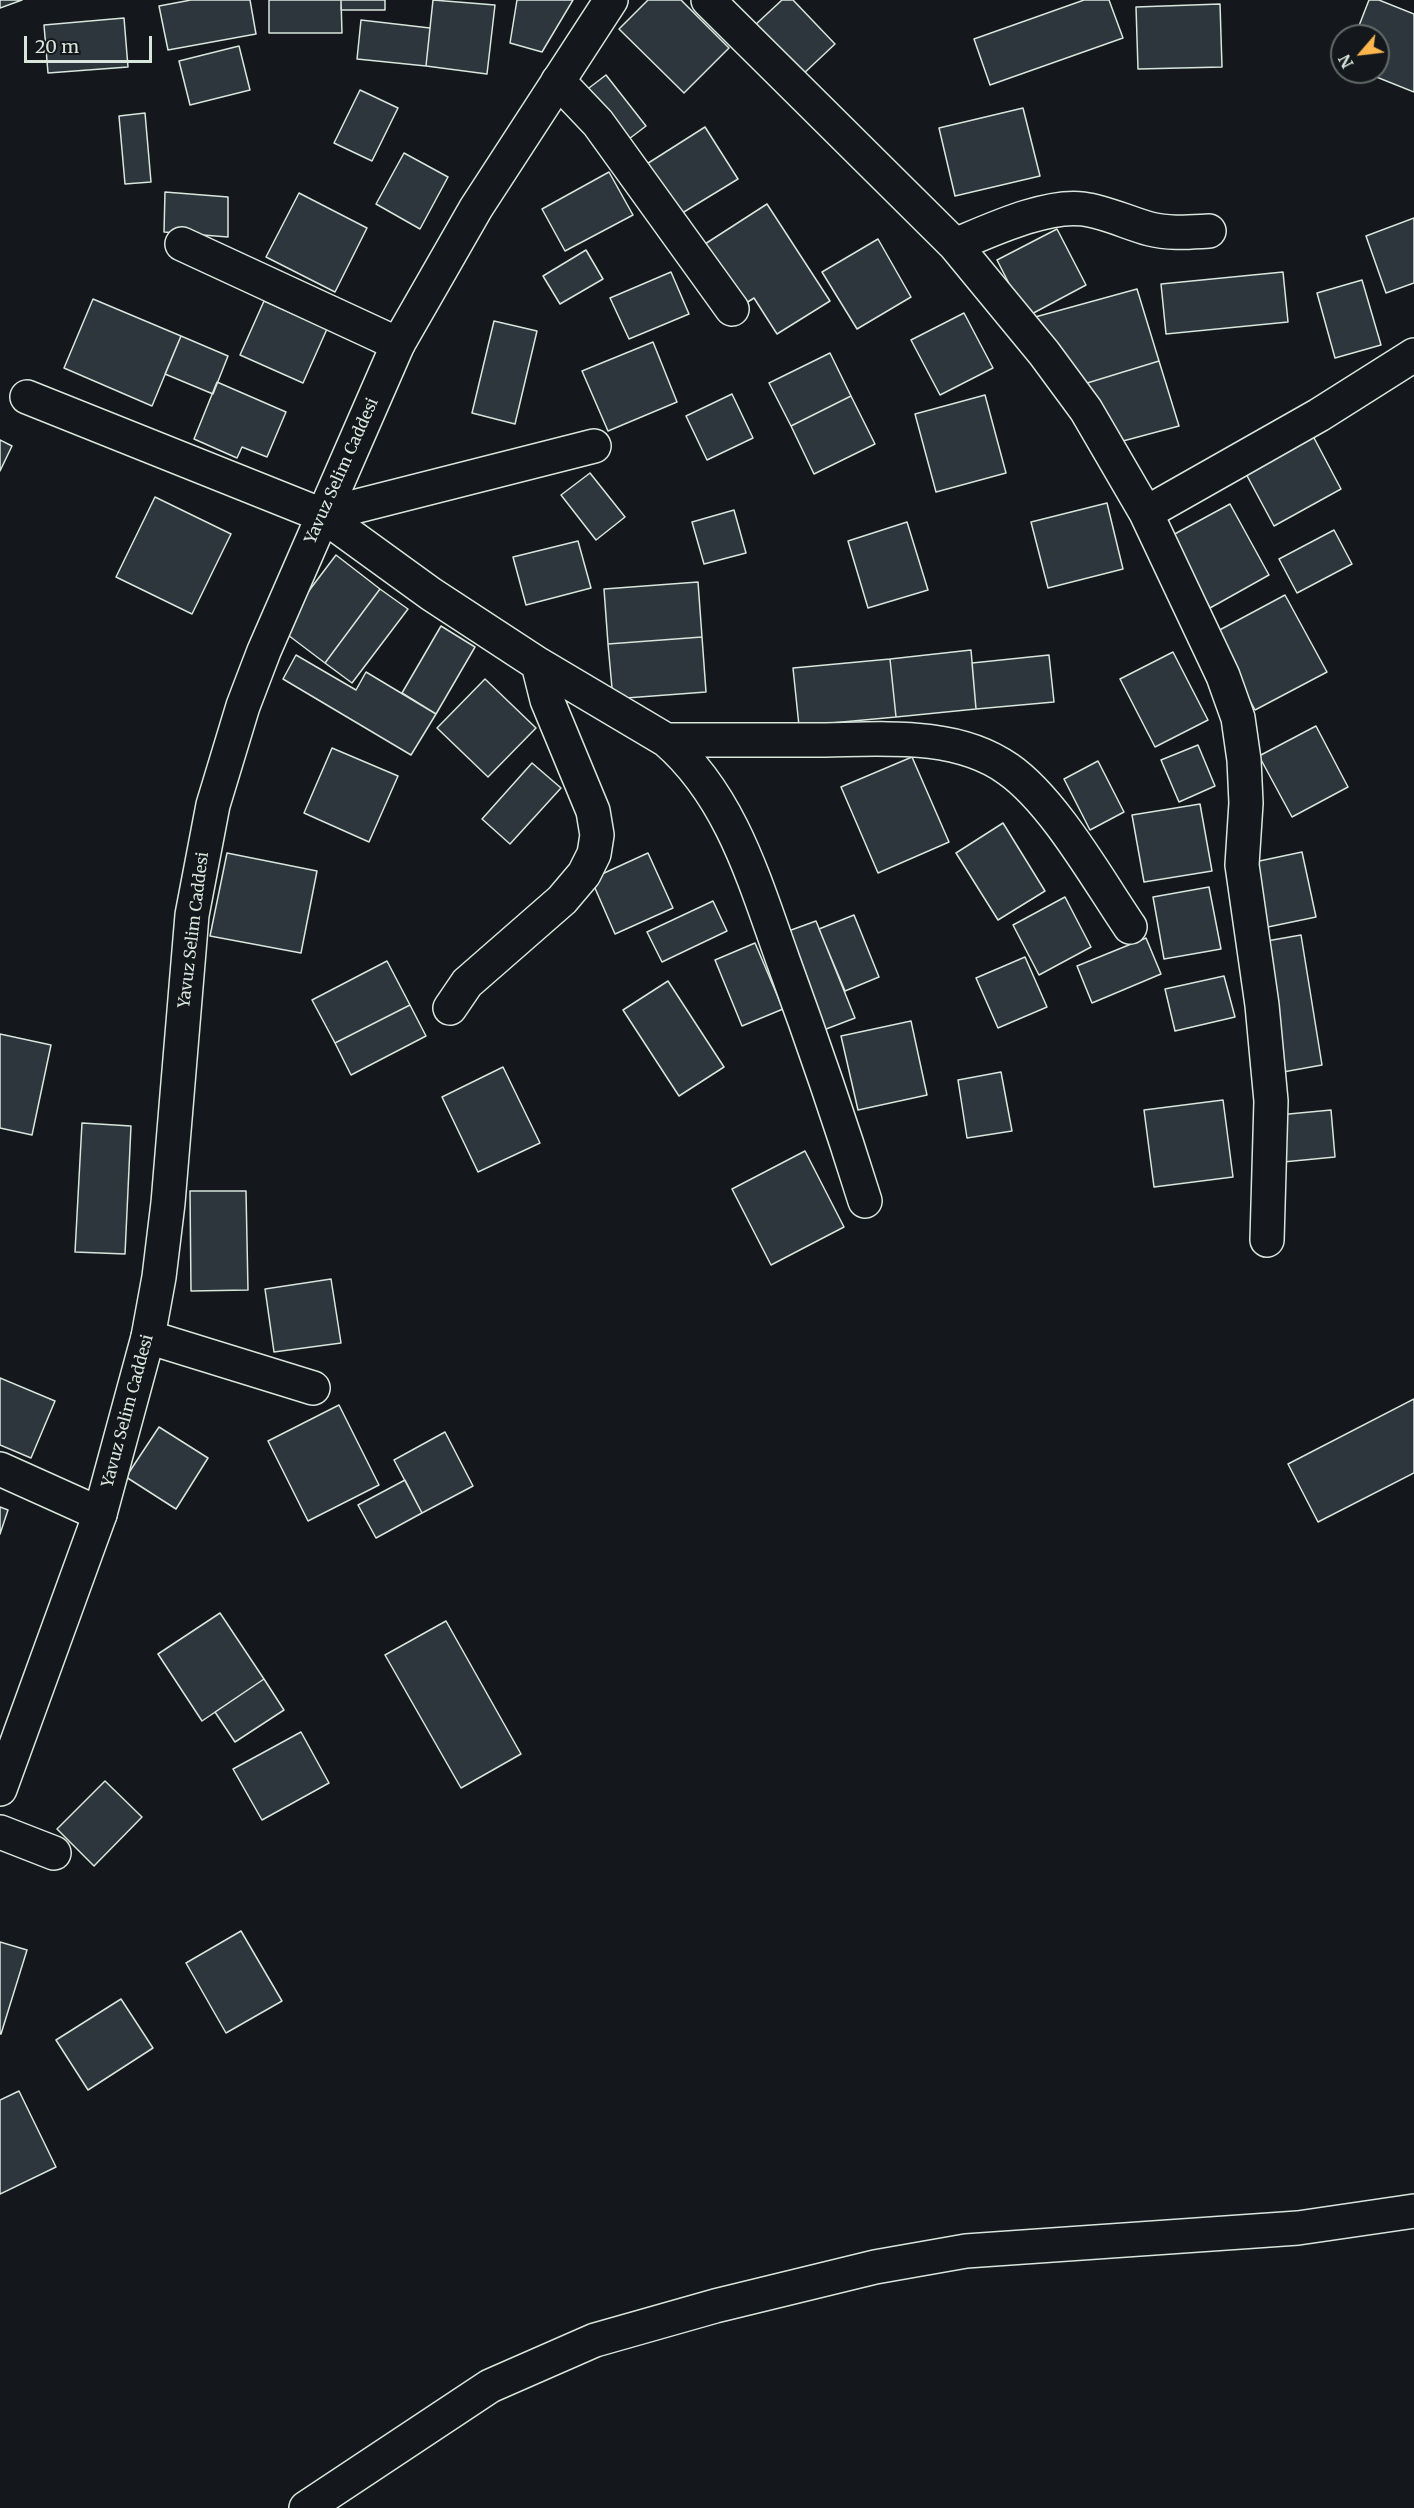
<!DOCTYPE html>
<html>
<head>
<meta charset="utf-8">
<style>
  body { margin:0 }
  #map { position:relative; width:1414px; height:2508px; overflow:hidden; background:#14181c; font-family:Merriweather,serif }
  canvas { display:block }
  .north { position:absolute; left:1330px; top:24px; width:60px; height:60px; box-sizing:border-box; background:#14181c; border:2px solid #626a69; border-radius:50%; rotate:242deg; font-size:16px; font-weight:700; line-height:24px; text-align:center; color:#d8e6dc }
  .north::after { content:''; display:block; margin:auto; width:21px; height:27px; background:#ffb74d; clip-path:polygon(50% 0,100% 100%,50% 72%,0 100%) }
  .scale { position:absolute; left:24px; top:36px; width:128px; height:27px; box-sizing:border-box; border:3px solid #d8e6dc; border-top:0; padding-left:8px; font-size:18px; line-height:21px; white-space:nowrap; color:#d8e6dc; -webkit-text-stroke:4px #14181c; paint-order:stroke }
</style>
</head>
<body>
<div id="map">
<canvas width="1414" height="2508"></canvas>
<div class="north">N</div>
<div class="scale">20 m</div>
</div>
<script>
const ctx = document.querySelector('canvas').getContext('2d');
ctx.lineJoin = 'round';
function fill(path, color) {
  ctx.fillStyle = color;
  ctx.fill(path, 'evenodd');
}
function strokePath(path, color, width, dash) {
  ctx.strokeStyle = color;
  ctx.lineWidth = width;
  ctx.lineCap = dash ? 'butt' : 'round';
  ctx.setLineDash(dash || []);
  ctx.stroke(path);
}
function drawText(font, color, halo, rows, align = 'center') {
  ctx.font = font + ' Merriweather,serif';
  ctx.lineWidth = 4.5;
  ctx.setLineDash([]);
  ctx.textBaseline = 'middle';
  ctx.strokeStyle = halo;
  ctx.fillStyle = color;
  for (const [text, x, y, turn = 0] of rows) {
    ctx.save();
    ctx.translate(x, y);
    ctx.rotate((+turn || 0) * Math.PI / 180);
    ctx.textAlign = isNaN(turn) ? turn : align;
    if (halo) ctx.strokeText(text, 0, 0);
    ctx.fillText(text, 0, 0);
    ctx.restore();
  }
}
const building = new Path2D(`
  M0,0H22L0,8Z
  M191,0H250L256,34L168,50L159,6Z
  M269,0H341L342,33H269Z
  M341,0H385V10H341Z
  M433,0L495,5L487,74L426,66Z
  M517,0H573L542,52L510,43Z
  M648,0H681L729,48L684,93L619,29Z
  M782,0H793L835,44L801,76L754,26Z
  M1084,0H1109L1123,38L990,85L974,39Z
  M1369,0H1379L1414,14V92L1364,72H1378V36H1355Z
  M1220,4L1222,67L1138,69L1136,7Z
  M124,18L128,67L48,73L44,25Z
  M361,20L430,28L426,66L357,59Z
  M239,46L250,90L190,105L179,61Z
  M606,75L646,126L625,142L585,91Z
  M360,90L398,108L372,161L334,143Z
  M1023,108L1040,176L955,196L939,128Z
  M145,113L151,182L125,184L119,116Z
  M705,127L738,179L674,218L642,167Z
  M404,153L448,177L420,229L376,204Z
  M609,172L633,215L565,251L542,209Z
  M165,192L228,197V237L164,232Z
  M299,193L367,228L335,292L266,257Z
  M767,204L830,301L777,334L754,298L743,305L705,244Z
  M1414,218V283L1386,293L1366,236Z
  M1057,229L1086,285L1026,317L997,260Z
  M878,239L911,297L857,329L822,272Z
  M586,250L603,279L560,304L543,276Z
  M671,272L689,314L629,339L610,298Z
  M1283,272L1288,322L1166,334L1161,284Z
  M1362,280L1381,345L1335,358L1317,293Z
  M1137,289L1159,361L1084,384L1028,319Z
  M93,299L181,336L152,406L64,368Z
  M264,301L327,329L303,383L240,355Z
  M964,313L993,368L940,395L911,340Z
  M494,321L537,331L515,424L472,413Z
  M181,336L228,356L213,394L165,374Z
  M653,342L677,402L608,431L582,371Z
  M830,353L851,396L791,426L769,383Z
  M1159,361L1179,426L1123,441L1084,384Z
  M217,382L286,412L267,457L242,447L237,458L194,439Z
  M732,394L753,438L707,460L686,416Z
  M985,395L1006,473L936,492L915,414Z
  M851,396L875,444L814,474L791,426Z
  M1313,436L1341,489L1274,526L1245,472Z
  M0,440L12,446L0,471Z
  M590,473L625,517L596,540L561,495Z
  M155,497L231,534L192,614L116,577Z
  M1107,503L1123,569L1048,588L1031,522Z
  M1230,504L1269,575L1210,608L1171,536Z
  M734,510L746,553L704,564L692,522Z
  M907,522L928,590L868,608L848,541Z
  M1334,530L1352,564L1297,593L1279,559Z
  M578,541L591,588L526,605L513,557Z
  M336,555L380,589L325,663L280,629Z
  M698,582L702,637L608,644L604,589Z
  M380,589L408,609L352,683L325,663Z
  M1285,595L1327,672L1255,710L1214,633Z
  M441,626L475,647L436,714L402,693Z
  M702,637L706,692L613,699L608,644Z
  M971,650L976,709L896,717L890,659Z
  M1173,652L1208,720L1155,747L1120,679Z
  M296,655L356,690L366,672L436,714L411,755L283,679Z
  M1049,655L1054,702L976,709L972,663Z
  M890,659L896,717L799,726L793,668Z
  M485,679L536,728L488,777L437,728Z
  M1316,726L1348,787L1292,817L1259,756Z
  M1198,745L1215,786L1179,802L1161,760Z
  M332,748L398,776L369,842L304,813Z
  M912,757L949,842L878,873L841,787Z
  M1098,761L1124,812L1090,830L1064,779Z
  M532,763L561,788L510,844L482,819Z
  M1200,804L1212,871L1144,882L1132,815Z
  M1003,823L1045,891L998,920L956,853Z
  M1302,852L1316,917L1263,928L1250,863Z
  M227,853L317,871L301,953L210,936Z
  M648,853L673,908L615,934L591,879Z
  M1209,887L1221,949L1164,959L1153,897Z
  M1065,897L1091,947L1039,975L1013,925Z
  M713,901L727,931L662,962L647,932Z
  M854,915L879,977L845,991L819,929Z
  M816,921L855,1018L821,1031L783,933Z
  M1301,935L1322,1065L1283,1072L1261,942Z
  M1146,938L1161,974L1092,1003L1077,966Z
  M755,943L783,1009L742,1026L715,960Z
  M1025,957L1047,1007L998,1028L976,978Z
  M387,961L410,1005L335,1043L312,1000Z
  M1224,976L1235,1017L1175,1031L1165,989Z
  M668,981L724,1067L679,1096L623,1010Z
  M410,1005L426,1036L351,1075L335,1043Z
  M911,1021L927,1095L858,1110L841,1036Z
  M0,1034L51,1045L32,1135L0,1128Z
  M503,1067L540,1143L478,1172L442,1097Z
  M1001,1072L1012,1131L967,1138L958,1080Z
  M1223,1100L1233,1177L1154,1187L1144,1110Z
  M1331,1110L1335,1157L1283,1162L1278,1115Z
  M82,1123L131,1126L125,1254L75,1252Z
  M805,1151L844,1227L771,1265L732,1189Z
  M190,1191H246L248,1290L191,1291Z
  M331,1279L341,1343L274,1352L265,1289Z
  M0,1378L55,1401L31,1458L0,1445Z
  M1414,1399V1473L1318,1522L1288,1464Z
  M339,1405L379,1485L308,1521L268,1441Z
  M159,1427L208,1458L176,1509L126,1477Z
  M445,1432L473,1486L422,1513L394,1460Z
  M405,1480L422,1513L376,1538L358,1505Z
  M0,1507L8,1510L0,1534Z
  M220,1613L264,1679L202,1721L158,1654Z
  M446,1621L521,1754L461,1788L385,1655Z
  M264,1679L284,1710L235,1742L215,1712Z
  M301,1732L329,1783L262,1820L233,1769Z
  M105,1781L142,1817L94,1866L57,1829Z
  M241,1931L282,2001L226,2033L186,1963Z
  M0,1942L27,1950L1,2034H0Z
  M121,1999L153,2048L88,2090L56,2040Z
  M19,2091L56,2167L0,2194V2100Z`);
fill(building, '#2c363c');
strokePath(building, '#d8e6dc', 1.5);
const street = new Path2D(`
  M708,0L955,245L1044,353L1086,410L1146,513L1223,676L1238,718L1244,760L1246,803L1242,865L1262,1005L1271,1101L1267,1240
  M558,81L598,123L732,309
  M182,244L398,344
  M955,245C989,231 1046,204 1083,209C1106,212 1128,223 1150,229C1170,234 1189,232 1209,231
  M27,397L322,515L431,594L538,664L666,740C732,797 755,883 784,963C813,1042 840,1121 865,1201
  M1146,513L1319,415L1414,355
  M322,515L594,446
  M666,740C715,740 764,740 812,740C876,740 953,730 1008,769C1054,801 1098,880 1130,927
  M450,1008L467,983L562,900L584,874L594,854L597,835L593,811L547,700L538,664
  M148,1337L313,1388
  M0,1469L100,1514
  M0,1832L54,1853
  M306,2508L490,2386L595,2340L715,2306L875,2267L966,2251L1298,2228L1414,2211`);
const secondary = new Path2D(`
  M0,1789L100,1514L148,1337L159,1277L168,1203L192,915L213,805L243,706L264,651L398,344L476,208L611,0`);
strokePath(street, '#d8e6dc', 36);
strokePath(secondary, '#d8e6dc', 36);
strokePath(street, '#14181c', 33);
strokePath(secondary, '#14181c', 33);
drawText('16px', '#d8e6dc', '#14181c', [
  ["Yavuz Selim Caddesi",342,471,-66],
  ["Yavuz Selim Caddesi",194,930,-83],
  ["Yavuz Selim Caddesi",128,1411,-75]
]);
</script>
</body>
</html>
